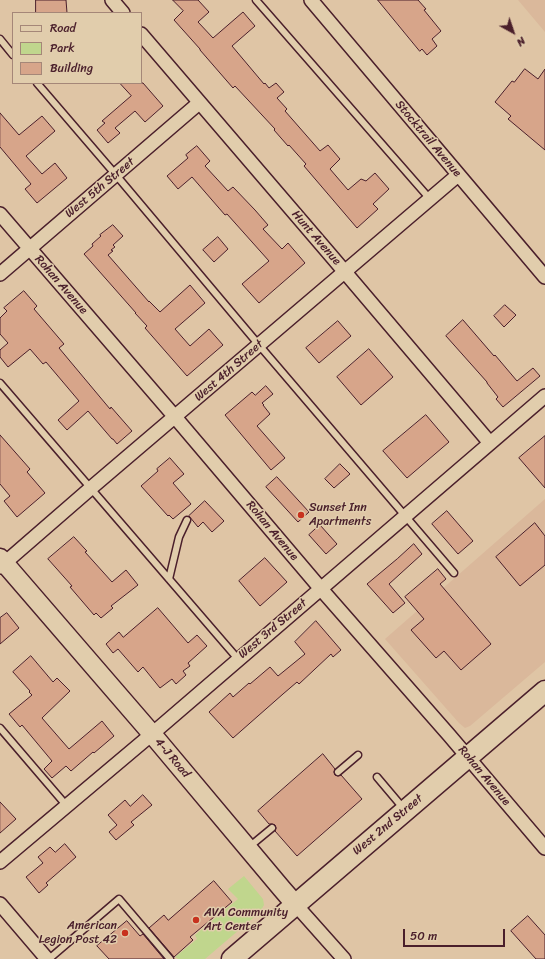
<!DOCTYPE html>
<html>
<head>
<meta charset="utf-8">
<style>
  body { margin:0 }
  #map { position:relative; width:545px; height:959px; overflow:hidden; background:#dfc5a5; font-family:Sriracha,sans-serif }
  canvas { display:block }
  .legend { position:absolute; left:12px; top:12px; width:130px; height:72px; box-sizing:border-box; background:#e1cdac; border:1px solid #a58778; margin:0; padding:5px 7px; list-style:none; font-size:12px; color:#4a1f2b }
  .legend li { display:flex; align-items:center; gap:8px; height:20px }
  .legend b { width:20px; border:1px solid #a58778 }
  .north { position:absolute; left:493px; top:12px; width:40px; height:40px; -webkit-text-stroke:3px #e1cdac; paint-order:stroke; rotate:140deg; font-size:11px; font-weight:700; line-height:16px; text-align:center; color:#4a1f2b }
  .north::after { content:''; display:block; margin:auto; width:14px; height:18px; background:#4a1f2b; clip-path:polygon(50% 0,100% 100%,50% 72%,0 100%) }
  .scale { position:absolute; left:403px; top:929px; width:102px; height:18px; box-sizing:border-box; border:2px solid #4a1f2b; border-top:0; padding-left:5px; font-size:12px; line-height:14px; white-space:nowrap; color:#4a1f2b; -webkit-text-stroke:3px #e1cdac; paint-order:stroke }
</style>
</head>
<body>
<div id="map">
<canvas width="545" height="959"></canvas>
<ul class="legend">
<li><b style="height:5px;background:#e1cdac"></b>Road</li>
<li><b style="height:11px;background:#c0d68d"></b>Park</li>
<li><b style="height:11px;background:#d7a58a"></b>Building</li>
</ul>
<div class="north">N</div>
<div class="scale">50 m</div>
</div>
<script>
const ctx = document.querySelector('canvas').getContext('2d');
ctx.lineJoin = 'round';
function fill(path, color) {
  ctx.fillStyle = color;
  ctx.fill(path, 'evenodd');
}
function strokePath(path, color, width, dash) {
  ctx.strokeStyle = color;
  ctx.lineWidth = width;
  ctx.lineCap = dash ? 'butt' : 'round';
  ctx.setLineDash(dash || []);
  ctx.stroke(path);
}
function drawText(font, color, halo, rows, align = 'center') {
  ctx.font = font + ' Sriracha,sans-serif';
  ctx.lineWidth = 3;
  ctx.setLineDash([]);
  ctx.textBaseline = 'middle';
  ctx.strokeStyle = halo;
  ctx.fillStyle = color;
  for (const [text, x, y, turn = 0] of rows) {
    ctx.save();
    ctx.translate(x, y);
    ctx.rotate((+turn || 0) * Math.PI / 180);
    ctx.textAlign = isNaN(turn) ? turn : align;
    if (halo) ctx.strokeText(text, 0, 0);
    ctx.fillText(text, 0, 0);
    ctx.restore();
  }
}
fill(new Path2D(`
  M518,0H545V32Z
  M545,499V662L470,726L465,728L459,723L385,639Z`), '#dab89b');
fill(new Path2D(`
  M244,876L263,899L264,905L260,912L205,959H178L175,957L197,939L195,935L238,899L228,889Z`), '#c0d68d');
const building = new Path2D(`
  M36,0H66L67,13H36Z
  M173,0H198L209,12L198,22L213,38L243,12L255,26L232,46L264,84L265,83L269,88L276,83L284,92L277,98L287,109L285,111L320,151L328,145L340,159L330,169L348,190L361,179L366,181L375,173L389,189L373,204L378,209L357,228L304,166L306,164L289,145L288,146L274,130L275,129L235,86L233,88L200,50V49L174,20L183,11Z
  M378,0H418L426,9L424,10L441,31L432,39L437,46L427,55L422,49L420,51Z
  M525,69L538,79L545,69V150L508,119L511,116L495,102L512,81L514,82Z
  M120,83H143L163,106L145,122L135,111L115,128L120,133L108,143L97,130L105,123L102,121L131,96Z
  M0,113L19,135L42,116L55,131L26,156L42,174L55,163L67,178L37,203L25,189L31,184L0,147Z
  M197,146L210,161L205,166L228,191L233,187L255,210L268,225L263,229L282,249L288,243L305,263L259,303L242,284L269,261L227,214L225,215L192,177L178,189L167,176L188,158L186,155Z
  M113,225L123,236L113,245L115,247L111,250L113,251L108,255L149,302V301L160,312L190,285L205,303L175,329L190,346L209,329L223,345L187,376L145,328L147,326L135,313H136L84,254L93,246L92,244L101,236L100,235Z
  M218,237L228,249L214,262L203,250Z
  M24,291L37,306L34,309L64,344L59,348L110,409L111,407L132,431L117,444L113,439H112L88,411L67,430L58,420L79,401L46,362L43,364L30,349L8,367L0,357V350L8,343L0,334V318L7,311L4,308Z
  M505,305L516,315L504,327L494,316Z
  M463,320L494,356L495,355L517,381L533,368L540,376L503,407L496,399L498,397L487,383V382L446,336Z
  M338,321L351,336L319,363L306,348Z
  M369,349L393,377L361,405L337,377Z
  M266,386L273,394L262,403L264,405H263L270,414L257,426L285,458L271,470L225,415L252,392L255,395Z
  M426,415L449,442L407,478L383,451Z
  M0,435L30,469L27,472L45,493L17,517L4,501L10,496L0,484Z
  M545,436V488L519,458Z
  M170,458L184,474L173,483L191,504L173,519L169,515L168,516L141,486L158,471L157,469Z
  M340,464L350,474L334,488L325,479Z
  M277,477L309,512L298,522L266,487Z
  M205,501L224,521L212,532L203,522L198,527L189,516Z
  M447,511L473,541L458,554L432,524Z
  M535,523L545,536V565L520,586L496,557Z
  M320,525L337,544L326,554L309,535Z
  M74,537L85,549L87,551L85,552L112,582L126,570L138,585L111,606L113,608L101,618L96,613L94,615L70,587L72,586L48,559Z
  M414,544L422,554L389,584L405,603L393,613L367,584L397,559Z
  M265,558L287,582L260,606L239,581Z
  M438,569L446,579L440,584L491,644L461,670L444,651L436,658L411,630L424,619L405,597Z
  M158,608L188,643L197,635L207,646L188,663L190,666L183,671L186,675L176,684L172,679L160,688L143,667L138,672L118,649L113,653L106,644L119,632L123,637Z
  M7,613L19,628L0,644V618Z
  M316,621L341,650L333,657L331,654L299,684L297,682L283,694L233,738L209,712L230,693L233,697L249,683L250,684L270,667L278,676L305,654L295,642Z
  M31,656L53,682L57,678L70,691L42,718L69,749L102,721L114,736L94,753L93,752L71,771L66,766L52,778L44,769L52,761L22,725L20,727L9,714L32,695L29,692L30,691L13,672Z
  M323,754L335,769L334,772L335,775L338,776L341,775L362,799L297,856L275,831L276,828L275,825L272,824H269L258,811Z
  M143,795L152,805L131,822L134,825L116,840L109,832L117,825L108,815L125,800L130,806Z
  M0,802L16,819L0,833Z
  M65,844L76,857L46,883L48,885L39,893L26,877L43,863L38,857L50,847L55,852Z
  M214,881L232,902L190,937L193,940L174,957L149,928L164,915L168,920Z
  M528,916L545,935V959H536L511,931Z
  M127,921L140,936L143,934L164,959H109L97,946Z`);
fill(building, '#d7a58a');
strokePath(building, '#4a1f2b', 1);
const lane = new Path2D(`
  M256,0L430,199
  M0,39L13,55
  M37,83L116,175L259,345L454,573
  M0,383L238,659
  M169,579L179,537L187,520
  M0,728L66,805
  M338,772L358,755
  M377,777L404,809
  M249,847L272,828
  M49,959L119,899L170,959`);
const street = new Path2D(`
  M112,0L123,13
  M311,0L545,277
  M141,34L333,258L490,443
  M0,214L175,417L321,589L449,735L545,848
  M0,274L199,103
  M0,567L91,488L458,175
  M0,862L152,734L545,396
  M0,904L47,959
  M295,904L344,959`);
const secondary = new Path2D(`
  M0,558L152,734L282,889L295,904`);
const primary = new Path2D(`
  M232,959L545,691`);
strokePath(lane, '#4a1f2b', 9);
strokePath(street, '#4a1f2b', 16);
strokePath(secondary, '#4a1f2b', 21);
strokePath(primary, '#4a1f2b', 23);
strokePath(lane, '#e1cdac', 6);
strokePath(street, '#e1cdac', 13);
strokePath(secondary, '#e1cdac', 18);
strokePath(primary, '#e1cdac', 20);
for (const [x, y, r, color] of [
  [301,515,4,"#c8321e"],
  [196,920,4,"#c8321e"],
  [125,933,4,"#c8321e"]
]) {
  const dot = new Path2D();
  dot.arc(x, y, r, 0, 2 * Math.PI);
  ctx.fillStyle = color;
  ctx.fill(dot);
  strokePath(dot, '#e1cdac', 1.5);
}
drawText('12px', '#4a1f2b', '#e1cdac', [
  ["Stocktrail Avenue",428,139,50],
  ["West 5th Street",100,188,-40],
  ["Hunt Avenue",316,238,49],
  ["Rohan Avenue",61,285,49],
  ["West 4th Street",229,371,-41],
  ["Rohan Avenue",272,531,50],
  ["West 3rd Street",273,629,-40],
  ["4-J Road",172,758,50],
  ["Rohan Avenue",484,776,50],
  ["West 2nd Street",388,825,-40]
]);
drawText('12px', '#4a1f2b', '#e1cdac', [
  ["Sunset Inn",309,508],
  ["Apartments",309,522],
  ["AVA Community",204,913],
  ["Art Center",204,927],
  ["American",117,926,"right"],
  ["Legion Post 42",117,940,"right"]
], 'left');
</script>
</body>
</html>
